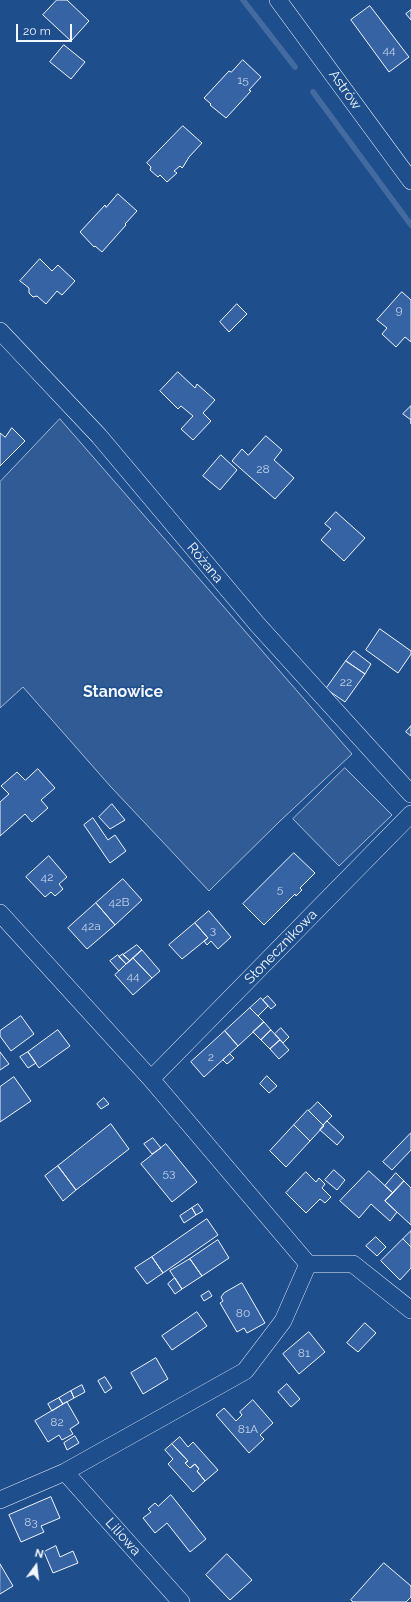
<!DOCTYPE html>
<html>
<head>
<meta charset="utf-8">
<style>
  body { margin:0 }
  #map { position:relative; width:411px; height:1602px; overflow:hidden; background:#1f4e8c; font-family:Raleway,sans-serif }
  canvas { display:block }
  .north { position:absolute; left:16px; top:1546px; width:40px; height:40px; -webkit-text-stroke:3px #1f4e8c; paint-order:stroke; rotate:15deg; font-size:11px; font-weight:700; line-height:16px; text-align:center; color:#f2f6ff }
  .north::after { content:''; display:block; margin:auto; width:14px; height:18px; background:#f2f6ff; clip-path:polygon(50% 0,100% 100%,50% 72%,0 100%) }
  .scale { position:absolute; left:16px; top:24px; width:56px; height:18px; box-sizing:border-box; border:2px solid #f2f6ff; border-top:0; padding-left:5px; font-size:12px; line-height:14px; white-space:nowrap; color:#f2f6ff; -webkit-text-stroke:3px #1f4e8c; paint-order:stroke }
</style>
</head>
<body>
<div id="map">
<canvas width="411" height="1602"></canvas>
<div class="north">N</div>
<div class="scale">20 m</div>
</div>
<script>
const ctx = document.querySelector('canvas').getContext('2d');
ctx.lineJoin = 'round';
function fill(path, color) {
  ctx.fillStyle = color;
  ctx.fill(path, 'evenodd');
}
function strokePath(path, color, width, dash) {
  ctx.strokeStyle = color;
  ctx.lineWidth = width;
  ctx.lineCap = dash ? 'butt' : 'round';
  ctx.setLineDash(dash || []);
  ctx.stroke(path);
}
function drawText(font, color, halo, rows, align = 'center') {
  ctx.font = font + ' Raleway,sans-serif';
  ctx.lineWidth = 3;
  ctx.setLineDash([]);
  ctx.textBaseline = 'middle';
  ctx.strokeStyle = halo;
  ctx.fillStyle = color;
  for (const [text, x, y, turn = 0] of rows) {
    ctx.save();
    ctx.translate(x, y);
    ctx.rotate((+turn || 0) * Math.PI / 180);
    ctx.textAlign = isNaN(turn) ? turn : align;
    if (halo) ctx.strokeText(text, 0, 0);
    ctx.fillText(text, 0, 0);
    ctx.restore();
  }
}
const built = new Path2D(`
  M60,419L352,754L280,821L209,891L111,787L23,687L0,708V482Z
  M345,768L392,815L339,866L293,819Z`);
fill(built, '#305b95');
strokePath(built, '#a8bbd7', 1);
strokePath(new Path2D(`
  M243,0L295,67
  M313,92L411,225`), '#446ba0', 5.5);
const building = new Path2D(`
  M57,0H67L89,21L71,41L43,15Z
  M370,6L409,57L389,72L351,20Z
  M411,10V20L406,14Z
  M64,45L85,62L71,79L50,62Z
  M243,60L261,77L249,90L251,91L226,118L210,105L211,104L204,98L229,71L231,72Z
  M183,126L202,143L189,157L183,167L182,168L180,166L174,171L177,173L167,182L160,175L158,177L150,170L151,167L147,163Z
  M118,194L137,211L125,224L126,225L102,252L95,246L94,247L80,232L105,205L106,207Z
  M40,259L52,271L58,265L75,281L62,295L57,291L46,304L37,296L33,297L29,293V288L20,281Z
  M402,292L411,300V342L405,337L396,347L382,334L387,328L377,320Z
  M237,304L247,314L229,332L220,322Z
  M178,372L195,388L197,384L215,400L203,413L211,421L193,440L181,429L193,416L181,406L178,409L160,391Z
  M411,406V424V420L403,414Z
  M12,428L25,441L0,466V433L5,437Z
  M266,436L282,450L274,460L294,478L275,499L232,461L242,449L248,455Z
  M221,455L237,470L220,490L203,476Z
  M336,512L365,538L344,561L321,540L331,529L325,524Z
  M380,629L411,651V654L398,673L366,650Z
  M354,651L371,664L365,674L346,661Z
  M346,661L365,674L345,702L326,689Z
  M411,726V736L406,732Z
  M38,769L55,788L41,800L48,808L32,822L25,814L0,836V802L9,794L1,786L17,772L25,780Z
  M112,804L125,820L110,829L99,817Z
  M93,818L108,840L115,835L126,851L110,863L84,825Z
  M294,853L315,873L300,888L302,890L296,896L295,894L264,925L243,904Z
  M49,856L67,877L59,884L63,889L55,896L51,892L45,897L26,877Z
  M123,879L142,900L115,925L96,903Z
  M96,903L115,925L87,949L68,928Z
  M209,911L231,937L218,949L211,941L207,945L204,941L208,938L195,923Z
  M195,923L208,938L182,959L169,945Z
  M137,945L142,950L130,961L123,955Z
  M142,950L160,971L152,978L133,958Z
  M123,954L130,961L126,964L119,957Z
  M118,955L126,964L119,971L110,961Z
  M133,958L152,978L133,995L115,975Z
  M268,996L276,1005L271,1009L263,1000Z
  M261,998L268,1006L258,1016L250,1008Z
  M250,1008L264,1022L238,1046L225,1031Z
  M21,1016L34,1034L11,1051L0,1036V1031Z
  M264,1022L271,1030L261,1040L253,1032Z
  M281,1028L289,1037L283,1043L275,1034Z
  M58,1030L70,1046L39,1068L28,1052Z
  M271,1030L280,1040L270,1049L261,1040Z
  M225,1031L238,1046L204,1077L191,1062Z
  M280,1040L289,1050L279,1059L270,1049Z
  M0,1052L9,1064L0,1070Z
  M28,1052L36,1063L28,1068L20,1057Z
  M230,1054L234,1058L227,1064L223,1060Z
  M267,1076L277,1086L269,1093L260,1084Z
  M14,1077L31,1101L0,1122V1087Z
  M104,1098L109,1104L101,1109L97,1104Z
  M318,1102L332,1116L323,1125L309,1111Z
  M308,1110L324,1126L310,1141L294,1125Z
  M327,1121L344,1137L337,1145L320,1130Z
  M111,1124L129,1149L76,1190L58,1166Z
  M294,1125L310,1141L286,1167L270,1151Z
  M411,1133V1150L392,1170L383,1162Z
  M153,1138L161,1148L152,1154L144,1144Z
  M166,1144L197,1182L172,1202L141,1164Z
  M58,1166L76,1190L63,1201L45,1176Z
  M334,1170L345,1180L337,1190L325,1180Z
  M369,1171L393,1193L385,1201L397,1212L390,1221L371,1204L359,1218L340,1201Z
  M306,1172L316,1182L319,1178L325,1184L322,1188L331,1197L325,1203L320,1199L306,1213L286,1193Z
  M396,1173L404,1181L393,1193L385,1186Z
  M404,1181L411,1188V1225L385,1201Z
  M198,1204L203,1211L196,1215L192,1208Z
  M192,1208L196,1215L184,1223L180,1216Z
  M207,1219L218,1235L163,1273L152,1257Z
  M411,1231V1247L403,1239Z
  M376,1237L386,1247L377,1256L366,1246Z
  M403,1239L411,1247V1268L400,1280L381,1261Z
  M218,1240L229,1258L202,1276L190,1259Z
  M152,1257L163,1273L147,1284L135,1268Z
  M190,1259L202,1276L182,1289L170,1271Z
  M175,1278L182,1289L175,1294L168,1284Z
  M242,1283L265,1323L247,1333L244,1328L237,1332L220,1303L223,1301L221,1297L224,1293Z
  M209,1291L212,1296L204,1301L201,1296Z
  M197,1312L207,1326L172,1350L162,1336Z
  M365,1323L376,1333L358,1352L347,1343Z
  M309,1332L325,1352L299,1374L283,1354Z
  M156,1358L168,1379L143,1394L131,1373Z
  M105,1377L112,1388L105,1393L98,1381Z
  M287,1384L300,1399L291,1407L278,1392Z
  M82,1385L85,1392L74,1398L71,1391Z
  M71,1391L74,1398L63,1404L59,1398Z
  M59,1398L63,1404L52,1411L48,1404Z
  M253,1400L273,1423L260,1435L264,1439L249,1453L216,1415L224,1408L236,1421L242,1415L240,1412Z
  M67,1402L79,1423L70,1429L73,1434L62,1440L59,1435L48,1442L35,1421Z
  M75,1436L79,1443L67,1450L64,1443Z
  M180,1437L188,1447L193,1442L218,1470L205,1481L197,1471L199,1469L195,1464L190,1468L185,1463L188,1461L172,1444Z
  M172,1444L188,1461L185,1463L190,1468L195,1464L199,1469L197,1471L205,1481L193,1492L168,1464L173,1459L165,1450Z
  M171,1495L206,1539L190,1552L167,1523L155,1533L143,1518L151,1512L148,1509L155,1503L158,1506Z
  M51,1497L60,1518L41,1526L44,1532L21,1542L9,1515Z
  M56,1546L60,1557L73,1551L78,1563L53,1573L44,1552Z
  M227,1554L252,1580L230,1600L206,1575Z
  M384,1563L411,1586V1597L406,1602H353L351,1600Z
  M0,1564L13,1586L0,1594Z`);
fill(building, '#3563a3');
strokePath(building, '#f2f6ff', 1);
const minor = new Path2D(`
  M278,0L411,181
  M0,331L99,436L257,624L411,794
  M0,913L151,1079L308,1264H353L411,1310
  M151,1079L411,814
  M65,1472L181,1602
  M0,1500L65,1472L245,1371L283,1321L308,1264`);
strokePath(minor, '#f2f6ff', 18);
strokePath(minor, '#1f4e8c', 17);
drawText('12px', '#c3d1e8', null, [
  ["44",389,50],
  ["15",243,80],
  ["9",399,310],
  ["28",263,469],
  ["22",346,682],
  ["42",47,877],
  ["5",280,889],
  ["42B",119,902],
  ["42a",91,926],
  ["3",213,930],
  ["44",133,976],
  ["2",211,1057],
  ["53",169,1173],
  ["80",243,1313],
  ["81",304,1353],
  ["82",57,1422],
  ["81A",248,1429],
  ["83",31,1522]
]);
drawText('14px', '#f2f6ff', '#1f4e8c', [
  ["Astrów",345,90,54],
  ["Różana",205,563,50],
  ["Słonecznikowa",281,947,-46],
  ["Liliowa",123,1537,48]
]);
drawText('bold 16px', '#f2f6ff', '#1f4e8c', [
  ["Stanowice",123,692]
]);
</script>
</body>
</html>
